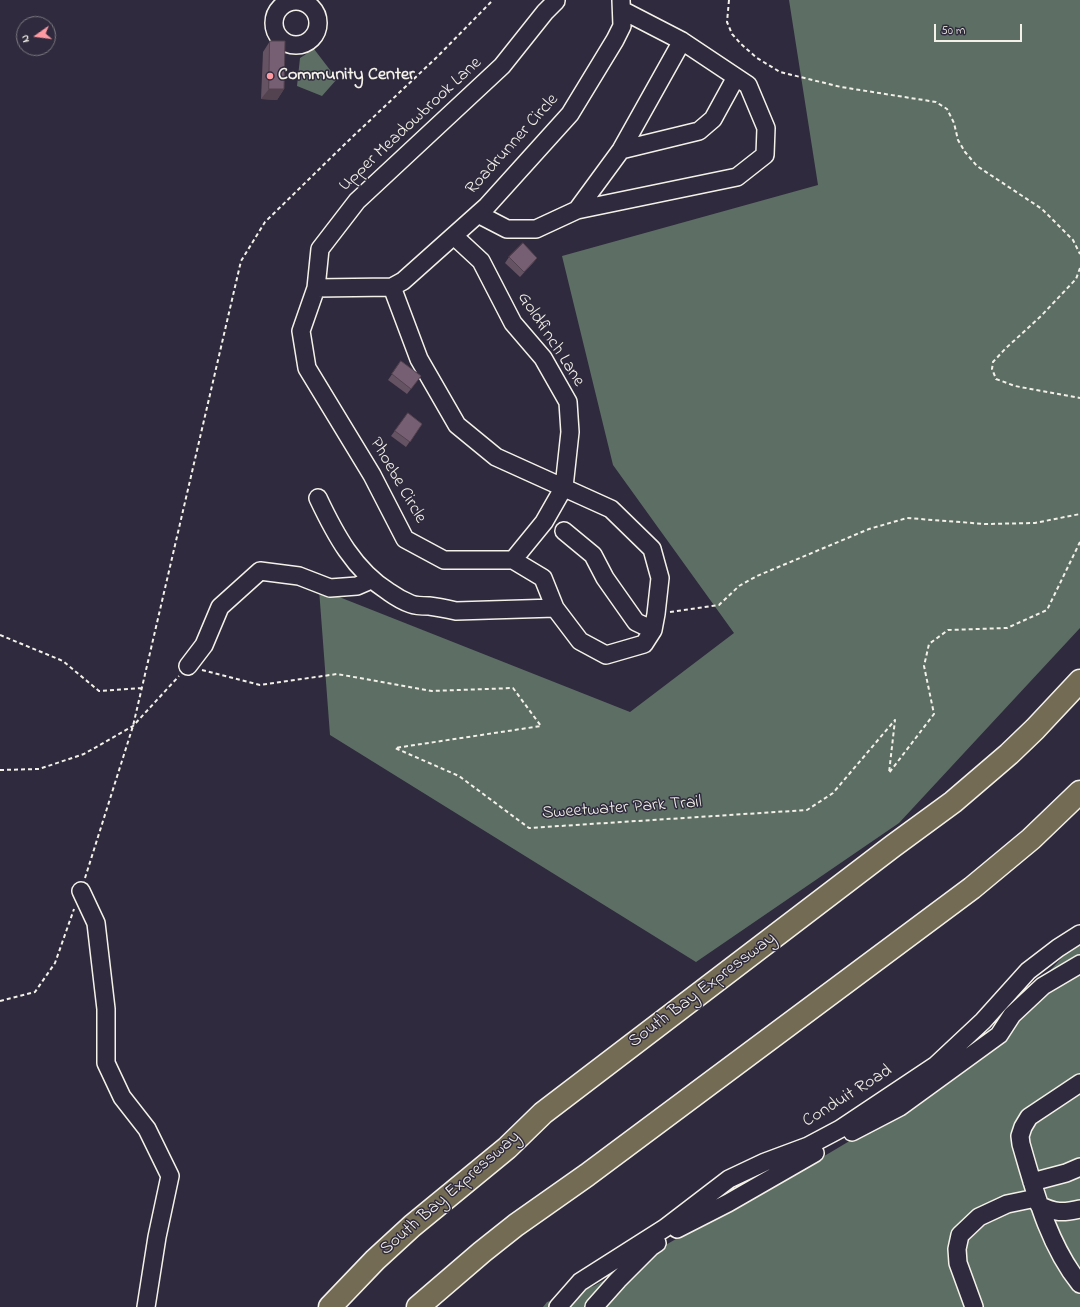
<!DOCTYPE html>
<html>
<head>
<meta charset="utf-8">
<style>
  body { margin:0 }
  #map { position:relative; width:1080px; height:1307px; overflow:hidden; background:#2f2a3d; font-family:"Indie Flower",sans-serif }
  canvas { display:block }
  .north { position:absolute; left:16px; top:16px; width:40px; height:40px; box-sizing:border-box; background:#2f2a3d; border:1px solid #7e7a81; border-radius:50%; rotate:256deg; font-size:11px; font-weight:700; line-height:16px; text-align:center; color:#f4f1e8 }
  .north::after { content:''; display:block; margin:auto; width:14px; height:18px; background:#ff9aa2; clip-path:polygon(50% 0,100% 100%,50% 72%,0 100%) }
  .scale { position:absolute; left:934px; top:24px; width:88px; height:18px; box-sizing:border-box; border:2px solid #f4f1e8; border-top:0; padding-left:5px; font-size:12px; line-height:14px; white-space:nowrap; color:#f4f1e8; -webkit-text-stroke:3px #2f2a3d; paint-order:stroke }
</style>
</head>
<body>
<div id="map">
<canvas width="1080" height="1307"></canvas>
<div class="north">N</div>
<div class="scale">50 m</div>
</div>
<script>
const ctx = document.querySelector('canvas').getContext('2d');
ctx.lineJoin = 'round';
function fill(path, color) {
  ctx.fillStyle = color;
  ctx.fill(path, 'evenodd');
}
function strokePath(path, color, width, dash) {
  ctx.strokeStyle = color;
  ctx.lineWidth = width;
  ctx.lineCap = dash ? 'butt' : 'round';
  ctx.setLineDash(dash || []);
  ctx.stroke(path);
}
function drawText(font, color, halo, rows, align = 'center') {
  ctx.font = font + ' "Indie Flower",sans-serif';
  ctx.lineWidth = 3;
  ctx.setLineDash([]);
  ctx.textBaseline = 'middle';
  ctx.strokeStyle = halo;
  ctx.fillStyle = color;
  for (const [text, x, y, turn = 0] of rows) {
    ctx.save();
    ctx.translate(x, y);
    ctx.rotate((+turn || 0) * Math.PI / 180);
    ctx.textAlign = isNaN(turn) ? turn : align;
    if (halo) ctx.strokeText(text, 0, 0);
    ctx.fillText(text, 0, 0);
    ctx.restore();
  }
}
fill(new Path2D(`
  M789,0H1080V628L899,823L696,962L330,735L319,589L630,712L734,633L613,465L562,256L818,185Z
  M314,49L337,79L322,96L297,86L300,58Z
  M1080,943V1307H543L547,1302L594,1286L683,1235L821,1158L878,1124L978,1048L1070,949Z`), '#5d6e65');
const minor = new Path2D(`
  M274 23a22 22 0 1 1 44 0a22 22 0 1 1-44 0Z
  M621,150L699,131L713,119L736,77
  M577,210L621,150L682,41
  M478,214L507,229H536L577,210L737,177L765,155L766,128L748,85L682,41L622,10
  M454,236L481,261L513,323L543,358L568,402L570,432L564,487L544,522L513,560
  M392,287L419,359L457,425L496,457L611,509L652,549L660,578L656,614L653,630L644,644L606,655L580,641L555,608L543,578L513,560H444L405,539L372,475L307,368L301,331L316,288L392,287L403,281L487,206L570,114L615,40L622,26L621,0
  M316,288L320,249L357,201L502,66L545,12L556,1
  M318,498C335,534 354,570 389,592C396,597 403,601 411,604C416,606 423,606 429,606C438,607 447,609 456,611L555,608
  M564,531L593,555L605,578L636,622L653,630
  M188,666L204,645L220,607L260,571L299,576L330,588L357,586L371,580
  M81,891L96,923L106,1009V1063L122,1097L147,1129L170,1176L157,1237L146,1307
  M1080,1083L1029,1117L1023,1127L1020,1136L1021,1144C1035,1192 1048,1244 1080,1284
  M852,1132L900,1107L999,1035L1012,1015L1043,986L1080,964
  M1032,1182L1066,1173L1080,1167
  M1039,1205C1055,1213 1063,1213 1080,1209
  M677,1229L728,1203L815,1153
  M558,1307L580,1282L665,1228L729,1179L765,1162L808,1146L840,1129L936,1065L983,1021L1028,971L1058,948L1080,934
  M594,1307L618,1280L651,1247L657,1243
  M974,1307L958,1263L957,1249L960,1235L979,1217L1007,1204L1036,1198`);
const highway = new Path2D(`
  M330,1307L375,1260L412,1226L507,1148L543,1113L893,846L953,802L1009,754L1035,729L1080,681
  M418,1307L482,1252L516,1225L587,1175L972,888L1031,839L1080,792`);
strokePath(minor, '#f4f1e8', 20);
strokePath(highway, '#f4f1e8', 25);
strokePath(new Path2D(`
  M729,0L727,22L732,34L741,44L757,58L780,72L841,87L936,102L947,109L954,123L958,140L965,152L977,166L1042,209L1073,240L1080,254
  M1080,268L1076,279L1041,316L1005,349L993,362L992,369L996,379L1015,386L1080,398
  M670,612L719,605L739,586L757,576L869,529L907,518L985,524L1035,523L1080,514
  M0,635L63,661L99,691L142,688
  M202,670L260,685L337,674L432,691L513,688L541,726L395,748L459,776L529,828L807,810L833,793L895,720L889,773L934,714L924,666L929,644L948,630L1007,628L1047,610L1080,542
  M0,770L39,769L84,754L133,726L179,676
  M85,878L133,726L241,261L265,222L347,142L437,57L493,0
  M0,1001L35,992L55,963L74,909`), '#f4f1e8', 2, [4, 3]);
strokePath(minor, '#2f2a3d', 17);
strokePath(highway, '#746b55', 22);
fill(new Path2D(`
  M270,41L284,89L277,100L261,99L263,52Z
  M509,257L537,258L533,263L520,277L505,263Z
  M401,361L421,376L407,394L388,380Z
  M408,413L422,424L406,447L391,436Z`), '#655263');
fill(new Path2D(`
  M269,89H284L277,100L261,99Z`), '#534250');
const building = new Path2D(`
  M270,41H285L284,89H269Z
  M523,243L537,258L524,272L509,257Z
  M401,361L421,376L411,389L392,374Z
  M408,413L422,424L410,442L395,431Z`);
fill(building, '#765f73');
strokePath(building, '#534250', 1);
for (const [x, y, r, color] of [
  [270,76,4,"#ff9aa2"]
]) {
  const dot = new Path2D();
  dot.arc(x, y, r, 0, 2 * Math.PI);
  ctx.fillStyle = color;
  ctx.fill(dot);
  strokePath(dot, '#2f2a3d', 1.5);
}
drawText('bold 18px', '#f4f1e8', '#2f2a3d', [
  ["Community Center",278,76]
], 'left');
drawText('18px', '#f4f1e8', '#2f2a3d', [
  ["Upper Meadowbrook Lane",411,125,-43],
  ["Roadrunner Circle",513,145,-48],
  ["Goldfinch Lane",550,340,57],
  ["Phoebe Circle",397,481,60],
  ["Sweetwater Park Trail",622,809,-4],
  ["South Bay Expressway",703,991,-37],
  ["Conduit Road",848,1097,-32],
  ["South Bay Expressway",451,1194,-41]
]);
</script>
</body>
</html>
